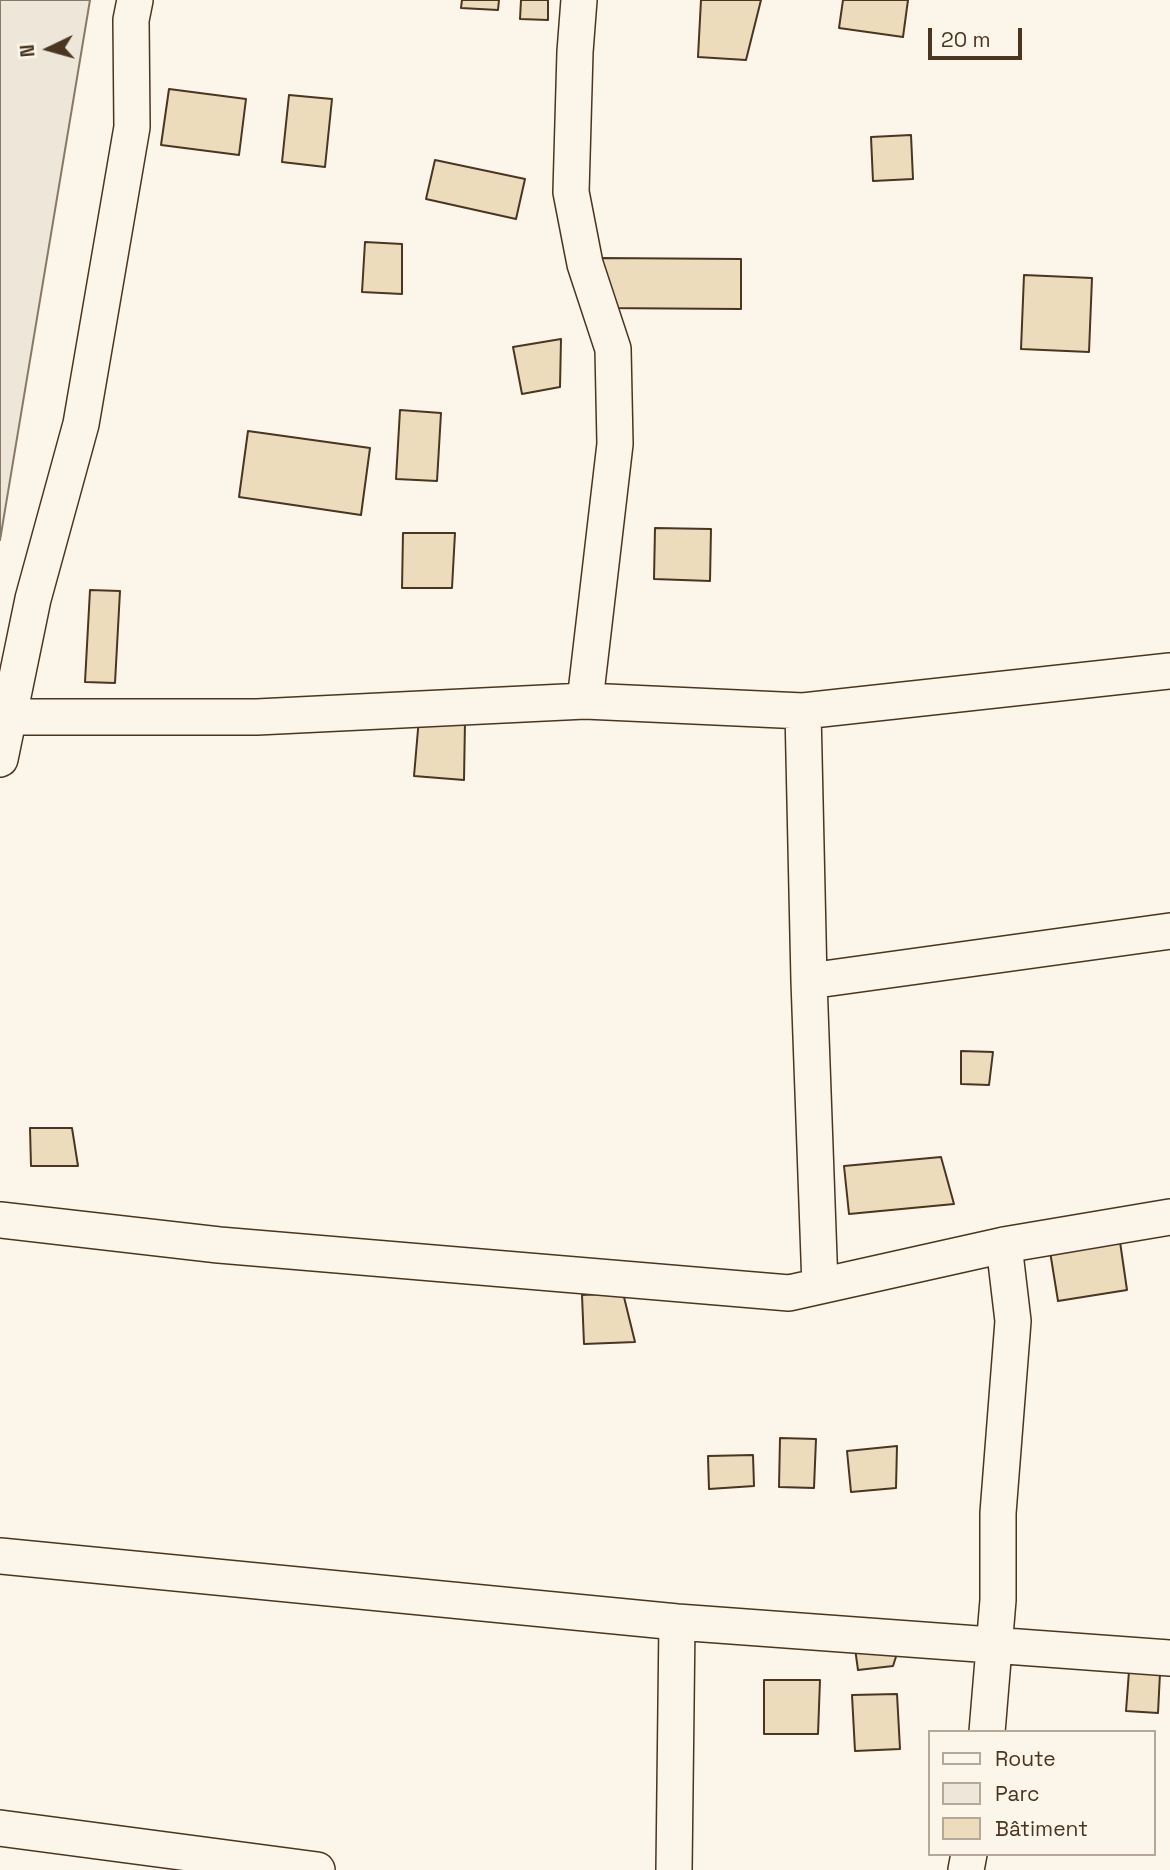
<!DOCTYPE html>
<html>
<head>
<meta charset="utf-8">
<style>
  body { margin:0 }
  #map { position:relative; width:1170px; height:1870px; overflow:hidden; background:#fbf6e9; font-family:"Space Grotesk",sans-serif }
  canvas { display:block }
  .legend { position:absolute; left:928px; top:1730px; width:228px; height:126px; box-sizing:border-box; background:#fbf6e9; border:2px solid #b4a999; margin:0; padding:9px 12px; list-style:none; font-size:21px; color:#4a3520 }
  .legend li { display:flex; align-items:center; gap:14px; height:35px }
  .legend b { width:35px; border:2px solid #b4a999 }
  .north { position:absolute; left:14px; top:14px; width:70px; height:70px; -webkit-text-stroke:5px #fbf6e9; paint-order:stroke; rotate:265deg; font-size:19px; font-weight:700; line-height:28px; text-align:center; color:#4a3520 }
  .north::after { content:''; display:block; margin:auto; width:24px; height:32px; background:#4a3520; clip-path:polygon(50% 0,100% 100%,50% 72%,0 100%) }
  .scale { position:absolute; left:928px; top:28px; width:94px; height:32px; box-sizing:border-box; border:4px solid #4a3520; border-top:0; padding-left:9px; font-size:21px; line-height:24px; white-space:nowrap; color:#4a3520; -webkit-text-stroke:5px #fbf6e9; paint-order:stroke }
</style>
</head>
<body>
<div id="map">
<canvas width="1170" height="1870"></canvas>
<ul class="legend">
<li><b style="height:9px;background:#fbf6e9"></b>Route</li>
<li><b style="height:19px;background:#ede6d9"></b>Parc</li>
<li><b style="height:19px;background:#ecdcbc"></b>Bâtiment</li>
</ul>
<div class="north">N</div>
<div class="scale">20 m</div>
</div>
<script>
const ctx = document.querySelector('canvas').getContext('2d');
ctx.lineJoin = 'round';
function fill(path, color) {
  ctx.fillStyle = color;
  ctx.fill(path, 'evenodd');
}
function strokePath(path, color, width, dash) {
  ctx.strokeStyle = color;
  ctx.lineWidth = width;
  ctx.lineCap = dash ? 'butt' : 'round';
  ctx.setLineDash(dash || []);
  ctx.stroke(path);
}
const green = new Path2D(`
  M0,0H90L0,540Z`);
fill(green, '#ede6d9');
strokePath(green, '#887966', 2);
const building = new Path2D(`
  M462,0H499L498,10L461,8Z
  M521,0H548V20L520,19Z
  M701,0H761L746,60L698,57Z
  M843,0H908L903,37L839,28Z
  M169,89L246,99L239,155L161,145Z
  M289,95L332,99L325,167L282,162Z
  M911,135L913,179L873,181L871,137Z
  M435,160L525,179L516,219L426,199Z
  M365,242L402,244V294L362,292Z
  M599,258L741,259V309L599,308Z
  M1024,275L1092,278L1089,352L1021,349Z
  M561,339L560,387L522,394L513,347Z
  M400,410L441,413L437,481L396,479Z
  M248,431L370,448L361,515L239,497Z
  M655,528L711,529L710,581L654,579Z
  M403,533H455L452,588H402Z
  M90,590L120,591L115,683L85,682Z
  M419,718L465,721L464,780L414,776Z
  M961,1051L993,1052L989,1085L961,1084Z
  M30,1128H72L78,1166H31Z
  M941,1157L954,1204L849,1214L844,1166Z
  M1118,1228L1127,1290L1058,1301L1048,1239Z
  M623,1293L635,1342L584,1344L582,1295Z
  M780,1438L816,1439L814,1488L779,1487Z
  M897,1446L896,1488L851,1492L847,1451Z
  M753,1455L754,1486L709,1489L708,1456Z
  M903,1635L893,1666L858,1670L854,1641Z
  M1129,1671L1160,1673L1158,1713L1126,1711Z
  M764,1680H820L818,1734H764Z
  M897,1694L900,1749L855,1751L852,1695Z`);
fill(building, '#ecdcbc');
strokePath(building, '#4a3520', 2);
const minor = new Path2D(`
  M579,0L575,52L571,192L585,264L613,349L615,444L585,701
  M803,711L809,981L820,1286
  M8,717H257L585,701L803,711L1170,671
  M0,759L33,599L81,424L132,127L131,20L135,0
  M809,981L1170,931
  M0,1220L219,1245L789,1293L1004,1245L1170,1217
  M0,1556L677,1622L1170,1658
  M987,1732L998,1600V1513L1013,1321L1004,1245
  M0,1828L317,1870
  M674,1870L677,1622
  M966,1870L969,1854`);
strokePath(minor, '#4a3520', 38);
strokePath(minor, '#fbf6e9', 35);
</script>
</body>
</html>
